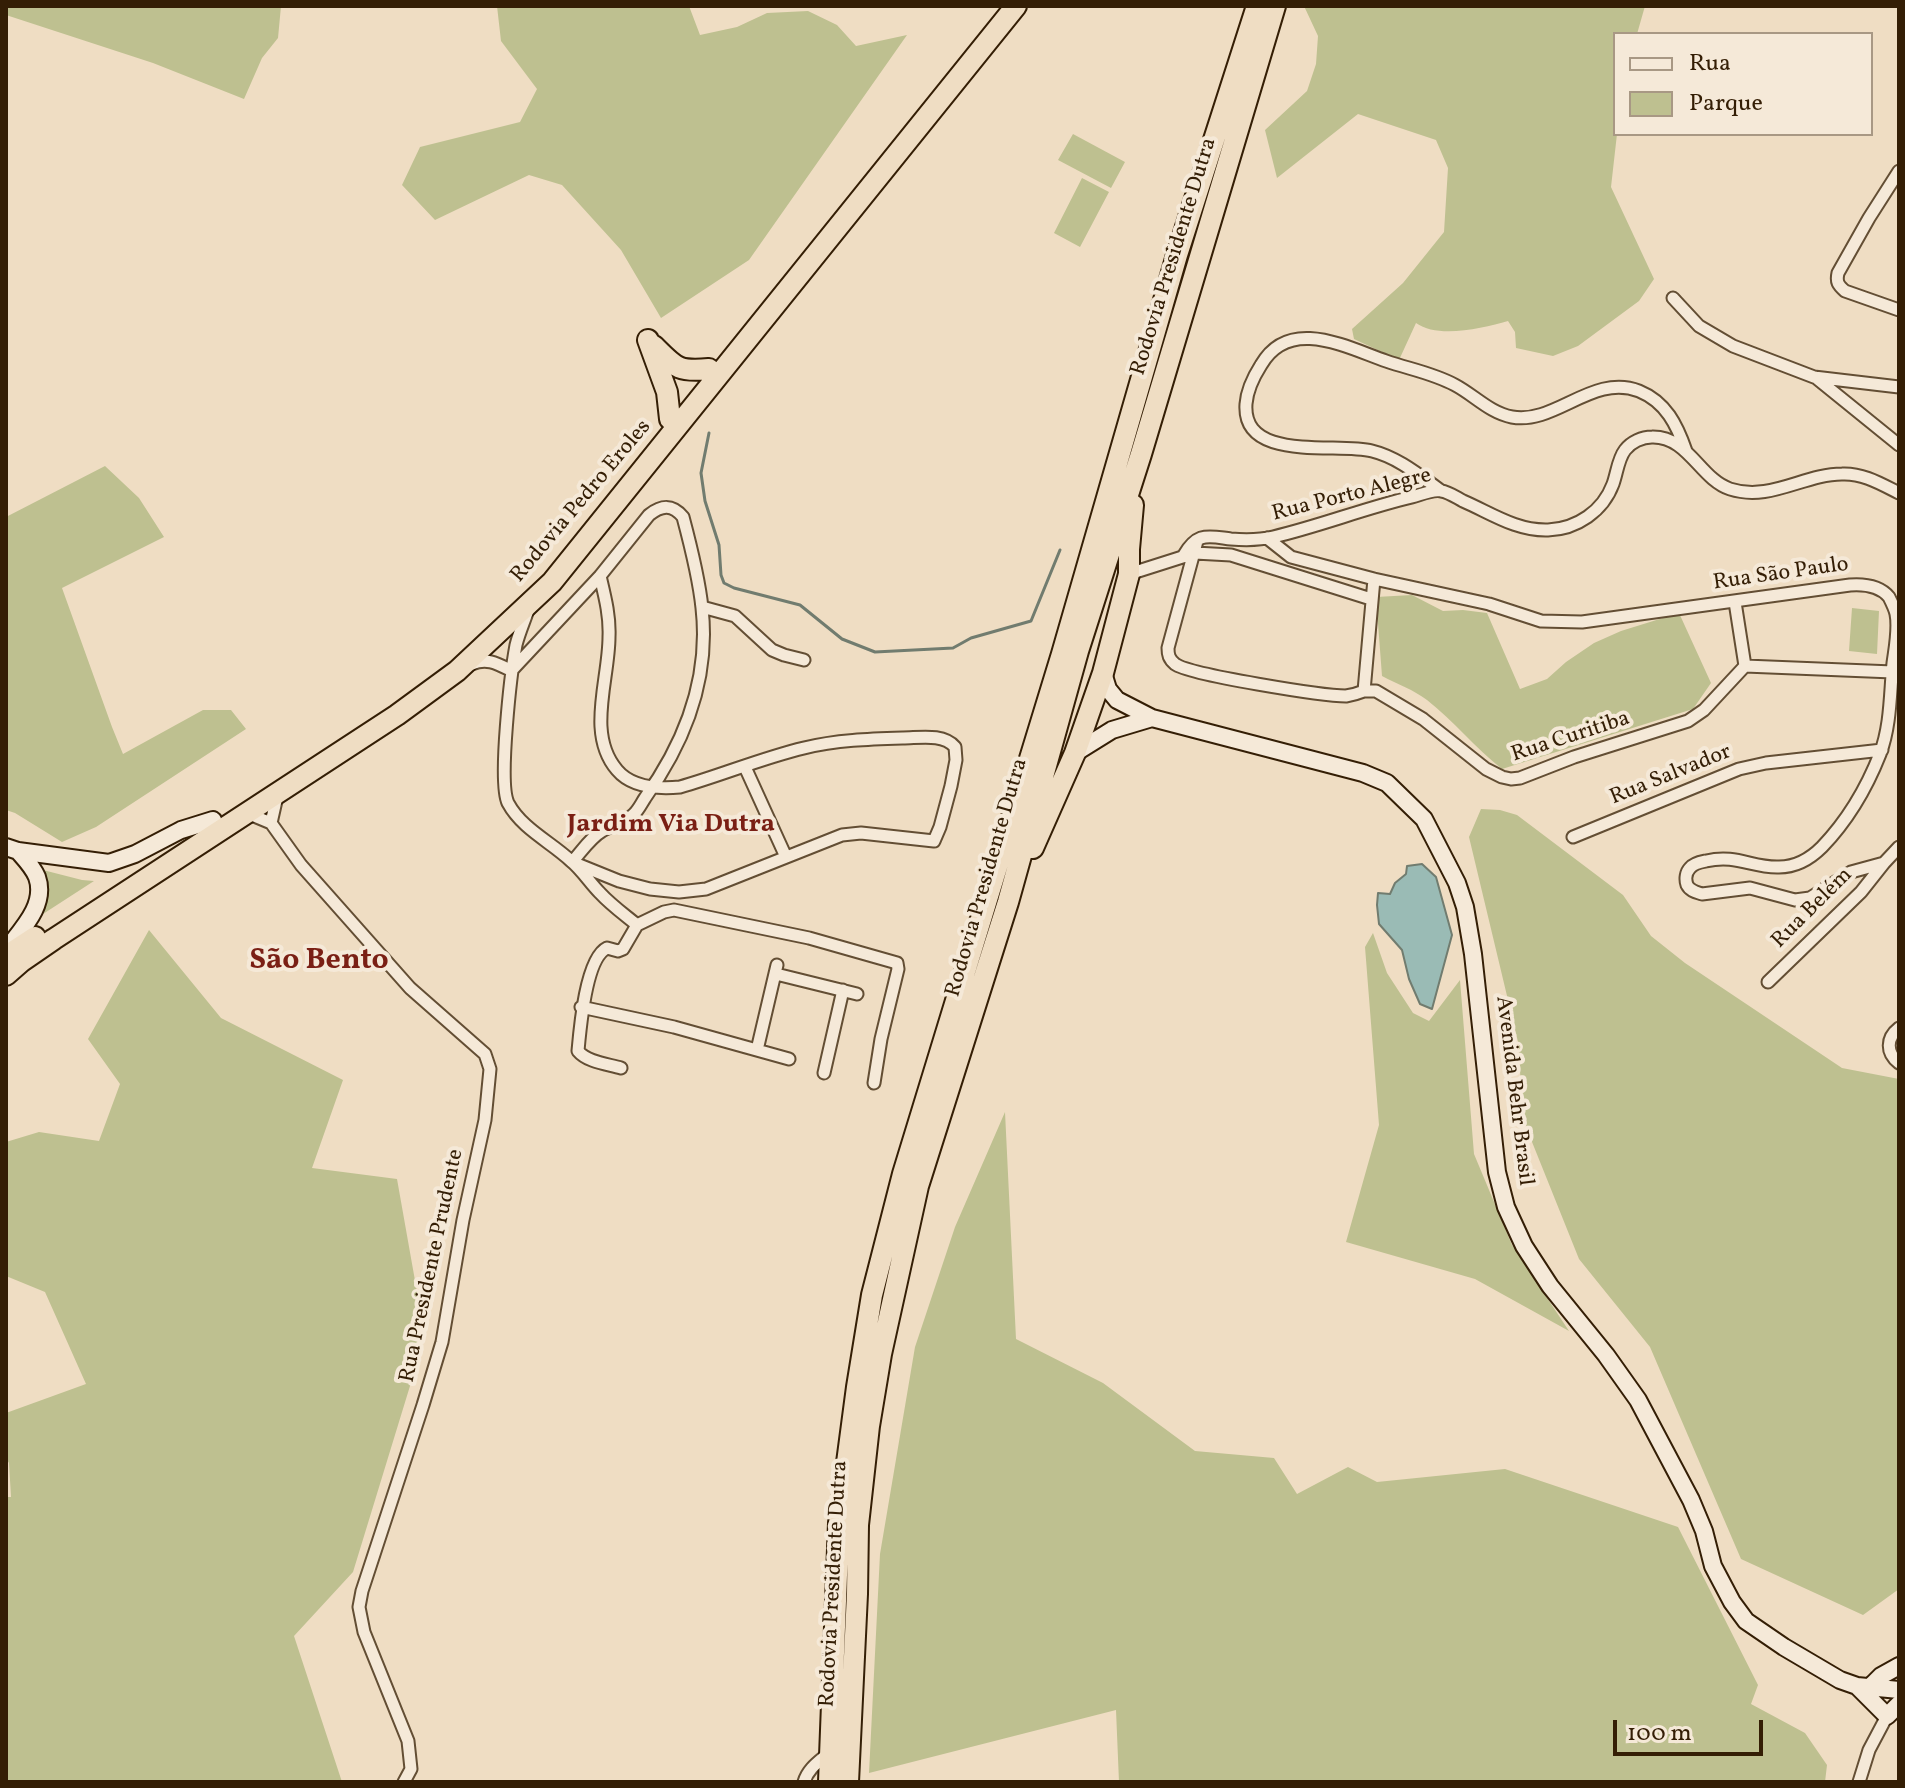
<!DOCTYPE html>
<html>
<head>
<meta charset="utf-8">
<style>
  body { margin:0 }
  #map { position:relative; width:1905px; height:1788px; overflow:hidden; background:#efddc3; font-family:Vollkorn,serif }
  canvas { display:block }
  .frame { position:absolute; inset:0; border:8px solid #341e05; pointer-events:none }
  .legend { position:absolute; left:1613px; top:32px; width:260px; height:104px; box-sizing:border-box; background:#f5e9d8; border:2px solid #a89884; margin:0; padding:10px 14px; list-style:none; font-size:24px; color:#341e05 }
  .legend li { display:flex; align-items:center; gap:16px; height:40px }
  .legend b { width:40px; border:2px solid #a89884 }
  .scale { position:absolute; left:1613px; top:1720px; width:150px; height:36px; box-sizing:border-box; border:4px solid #341e05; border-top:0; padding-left:10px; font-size:24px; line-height:28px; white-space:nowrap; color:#341e05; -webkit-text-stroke:6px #f5e9d8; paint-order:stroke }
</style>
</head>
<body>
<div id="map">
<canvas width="1905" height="1788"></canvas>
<div class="frame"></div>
<ul class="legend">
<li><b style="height:10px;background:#f5e9d8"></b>Rua</li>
<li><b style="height:22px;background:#bec090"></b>Parque</li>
</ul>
<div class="scale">100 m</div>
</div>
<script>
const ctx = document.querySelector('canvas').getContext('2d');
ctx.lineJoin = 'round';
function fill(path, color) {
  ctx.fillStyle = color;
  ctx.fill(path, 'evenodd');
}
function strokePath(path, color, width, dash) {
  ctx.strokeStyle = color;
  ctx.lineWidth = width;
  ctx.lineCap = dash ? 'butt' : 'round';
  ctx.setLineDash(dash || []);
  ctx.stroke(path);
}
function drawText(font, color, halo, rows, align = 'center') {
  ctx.font = font + ' Vollkorn,serif';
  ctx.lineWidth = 8;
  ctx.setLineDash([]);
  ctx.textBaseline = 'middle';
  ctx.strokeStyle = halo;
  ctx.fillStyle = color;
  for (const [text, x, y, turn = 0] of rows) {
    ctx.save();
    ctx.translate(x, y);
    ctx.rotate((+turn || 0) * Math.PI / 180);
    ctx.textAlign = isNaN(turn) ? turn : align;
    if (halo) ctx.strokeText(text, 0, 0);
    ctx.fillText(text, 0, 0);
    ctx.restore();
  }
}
fill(new Path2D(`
  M6,6H281L278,38L262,58L244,99L153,63L6,15Z
  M497,6H689L700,35L737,27L767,13L808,11L837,25L856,46L907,35L749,260L661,318L621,250L562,185L529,175L435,220L402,185L420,147L520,122L537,89L501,41Z
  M1304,6H1645L1637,34H1615V134H1617L1611,187L1654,279L1639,301L1578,346L1553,356L1516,348L1515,332L1508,321C1483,328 1438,339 1416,323L1399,360L1354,339L1352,329L1403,283L1444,232L1448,168L1436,140L1358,114L1277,178L1265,130L1307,91L1316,64L1318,36Z
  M1073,134L1125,162L1111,188L1058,160Z
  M1082,178L1109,192L1080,247L1054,233Z
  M105,466L139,498L164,537L62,588L112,727L123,754L203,710H231L246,729L96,827L62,842L15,813L6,810V517Z
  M1412,595L1443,611L1463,610L1487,613L1520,689L1547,679L1566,662L1594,643L1621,631L1679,613L1711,683L1693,709L1502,769C1475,748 1454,721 1427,700C1414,690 1397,684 1382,676L1376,597Z
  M1852,608L1879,611L1877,654L1849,651Z
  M1481,809L1500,810L1517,815L1623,895L1651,936L1685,963L1842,1068L1899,1079V1589L1863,1615L1741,1559L1650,1347L1579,1259L1522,1117L1519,1046L1469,837Z
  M39,869L82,880L94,881L43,914L46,895Z
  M149,930L221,1018L343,1080L312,1168L397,1179L425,1337L353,1572L294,1636L342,1782H6V1497H11L9,1463L6,1458V1413L86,1384L45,1292L6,1276V1142L39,1132L99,1141L120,1084L88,1039Z
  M1373,933L1387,973L1413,1013L1429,1021L1460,980L1474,1154L1512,1245L1569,1331L1475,1279L1346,1242L1379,1125L1365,947Z
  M1005,1112L1016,1339L1103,1383L1195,1451L1274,1458L1297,1494L1348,1467L1377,1482L1505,1469L1678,1527L1758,1685L1751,1704L1805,1733L1827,1765L1825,1782H1119L1116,1710L869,1773L880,1554L915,1347L955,1227Z`), '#bec090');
const water = new Path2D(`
  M1422,864L1436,877L1452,935L1432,1009L1420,1004L1409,979L1402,950L1379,924L1377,905L1378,893L1390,894L1395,883L1406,874L1407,866Z`);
fill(water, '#9abbb5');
strokePath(water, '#717c6f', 2);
strokePath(new Path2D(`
  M709,433L701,473L705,501L719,545L721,575L724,583L734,588L800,605L842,639L875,652L953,648L971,638L1031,621L1060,550`), '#717c6f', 3);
const street = new Path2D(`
  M1899,171L1869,218L1838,273C1836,282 1838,285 1845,291L1899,310
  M1673,298L1699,326L1733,346L1814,377L1899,387
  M1815,377L1899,445
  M1440,490C1419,475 1397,457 1372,451C1337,442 1242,463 1246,404C1247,390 1254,376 1261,365C1289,316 1346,347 1386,361C1409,369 1433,373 1455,385C1474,395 1490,413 1512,417C1555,425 1593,373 1639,391C1666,402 1677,425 1686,451
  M1267,538L1291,557L1374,579L1489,604L1541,621L1582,622L1850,585C1864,584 1879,585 1889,597C1891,601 1895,609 1896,614C1899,629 1895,648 1893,663C1890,693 1891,725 1880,754C1867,787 1847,821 1822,847C1811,858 1796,867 1779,867C1752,868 1737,854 1706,861C1701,862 1694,863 1690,868C1686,872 1685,879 1687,885C1690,891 1696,892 1702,894L1750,888L1795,900L1810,898L1851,872L1884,863
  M1197,541L1168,648C1168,655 1169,659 1175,664C1190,675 1324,696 1346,696C1352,695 1359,693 1364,691L1374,579
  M1184,555C1188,548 1193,541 1201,538C1210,535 1221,538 1231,539C1244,540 1260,540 1273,537C1320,526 1365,508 1412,497C1420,495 1433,489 1441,491C1449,492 1457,498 1463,501C1491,513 1516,531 1548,530C1577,529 1603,511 1613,484C1617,473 1618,459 1625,450C1631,442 1642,437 1652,437C1688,436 1700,479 1730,489C1770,502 1804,474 1842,474C1863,473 1881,484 1899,493
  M1129,574L1195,553L1231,555L1371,599
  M1735,602L1745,666
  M702,607L735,616L772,650L784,655L804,660
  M528,610C524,622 519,633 516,645C511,672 498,782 508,803C522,829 551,842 571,861C582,870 590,883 600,893C611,905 625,915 637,925L664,912L674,910L809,938L897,963L898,969L881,1039L874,1083
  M472,664C487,657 498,664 512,671
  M512,670L600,576L649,515C662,505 672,504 683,517C691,547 699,578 702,608C710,678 685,742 645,798C641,804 639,809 634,814C626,823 613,824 602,831C590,838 582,851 572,862
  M1364,691H1376L1423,719L1486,769L1502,777L1511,779L1520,778L1574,757L1688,721L1704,710L1745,666L1893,672
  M745,767L786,857
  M247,813L271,823L301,865L410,988L485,1054L490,1069L485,1120L463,1220L442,1342L423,1405L362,1591L359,1607L364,1632L408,1741L411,1769L404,1782
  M271,823L278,792
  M1573,837L1739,769L1766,763L1882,750
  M572,862L619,881L650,889L679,892L706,889L842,835L861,833L934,841L940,827L951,786L956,760L955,747C943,733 919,738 903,738C870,739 836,740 804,748C762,758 722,775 680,787C658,789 632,788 617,770C586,734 609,680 609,637C610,616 605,597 600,576
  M776,974L857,994
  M1768,982L1861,892L1884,863L1899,847
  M581,1007L674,1027L789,1059
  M1899,1028C1886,1038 1886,1053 1899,1063
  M757,1050L777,965
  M621,1068C607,1064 587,1062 578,1051C580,1028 586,958 607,948L618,951L623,949L637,925
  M824,1073L843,990
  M804,1782C808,1768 820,1761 830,1752
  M1859,1782L1869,1750L1887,1716`);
const secondary = new Path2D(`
  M1103,673L1108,689L1117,700L1152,718L1363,773L1387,783L1424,819L1457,883L1465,907L1473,954L1497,1172L1506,1207L1524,1246L1550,1286L1606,1355L1638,1400L1691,1500L1704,1531L1713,1566L1732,1602L1746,1621L1784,1647L1840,1680L1857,1686L1899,1690
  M1075,753L1112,730L1152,718
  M6,847L18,851L109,863L135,854L181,830L213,820
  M6,950C21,930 47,905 37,877C33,867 25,859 18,851
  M1857,1686L1887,1716L1899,1704
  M1870,1687L1881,1676L1899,1666`);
const highway = new Path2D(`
  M648,340L667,392L670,419
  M654,346C676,368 678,372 709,369
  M1033,848L1075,753L1103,673L1129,574V549L1133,505
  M6,956L35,937
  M6,975L22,961L54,939L397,715L457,671L552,582L1016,6
  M829,1782L839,1523L857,1387L872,1295L903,1174L1062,654L1177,255L1257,6
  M848,1782L857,1594L858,1525L869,1426L881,1354L918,1186L1008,902L1078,651L1141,454L1275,6`);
strokePath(street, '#634e34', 15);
strokePath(secondary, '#341e05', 20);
strokePath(highway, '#341e05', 24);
strokePath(street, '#f5e9d8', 11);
strokePath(secondary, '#f5e9d8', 16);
strokePath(highway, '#efddc3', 20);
drawText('22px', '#341e05', '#f5e9d8', [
  ["Rodovia Presidente Dutra",1175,257,-73],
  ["Rua Porto Alegre",1352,496,-14],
  ["Rodovia Pedro Eroles",582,502,-50],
  ["Rua São Paulo",1781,575,-8],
  ["Rua Curitiba",1571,738,-18],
  ["Rua Salvador",1671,776,-22],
  ["Rodovia Presidente Dutra",988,878,-74],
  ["Rua Belém",1813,909,-45],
  ["Avenida Behr Brasil",1513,1091,83],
  ["Rua Presidente Prudente",433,1266,-78],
  ["Rodovia Presidente Dutra",835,1584,-87]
]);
drawText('bold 26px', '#7a1f14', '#f5e9d8', [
  ["Jardim Via Dutra",671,826]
]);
drawText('bold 30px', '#7a1f14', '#f5e9d8', [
  ["São Bento",319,962]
]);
</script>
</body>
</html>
